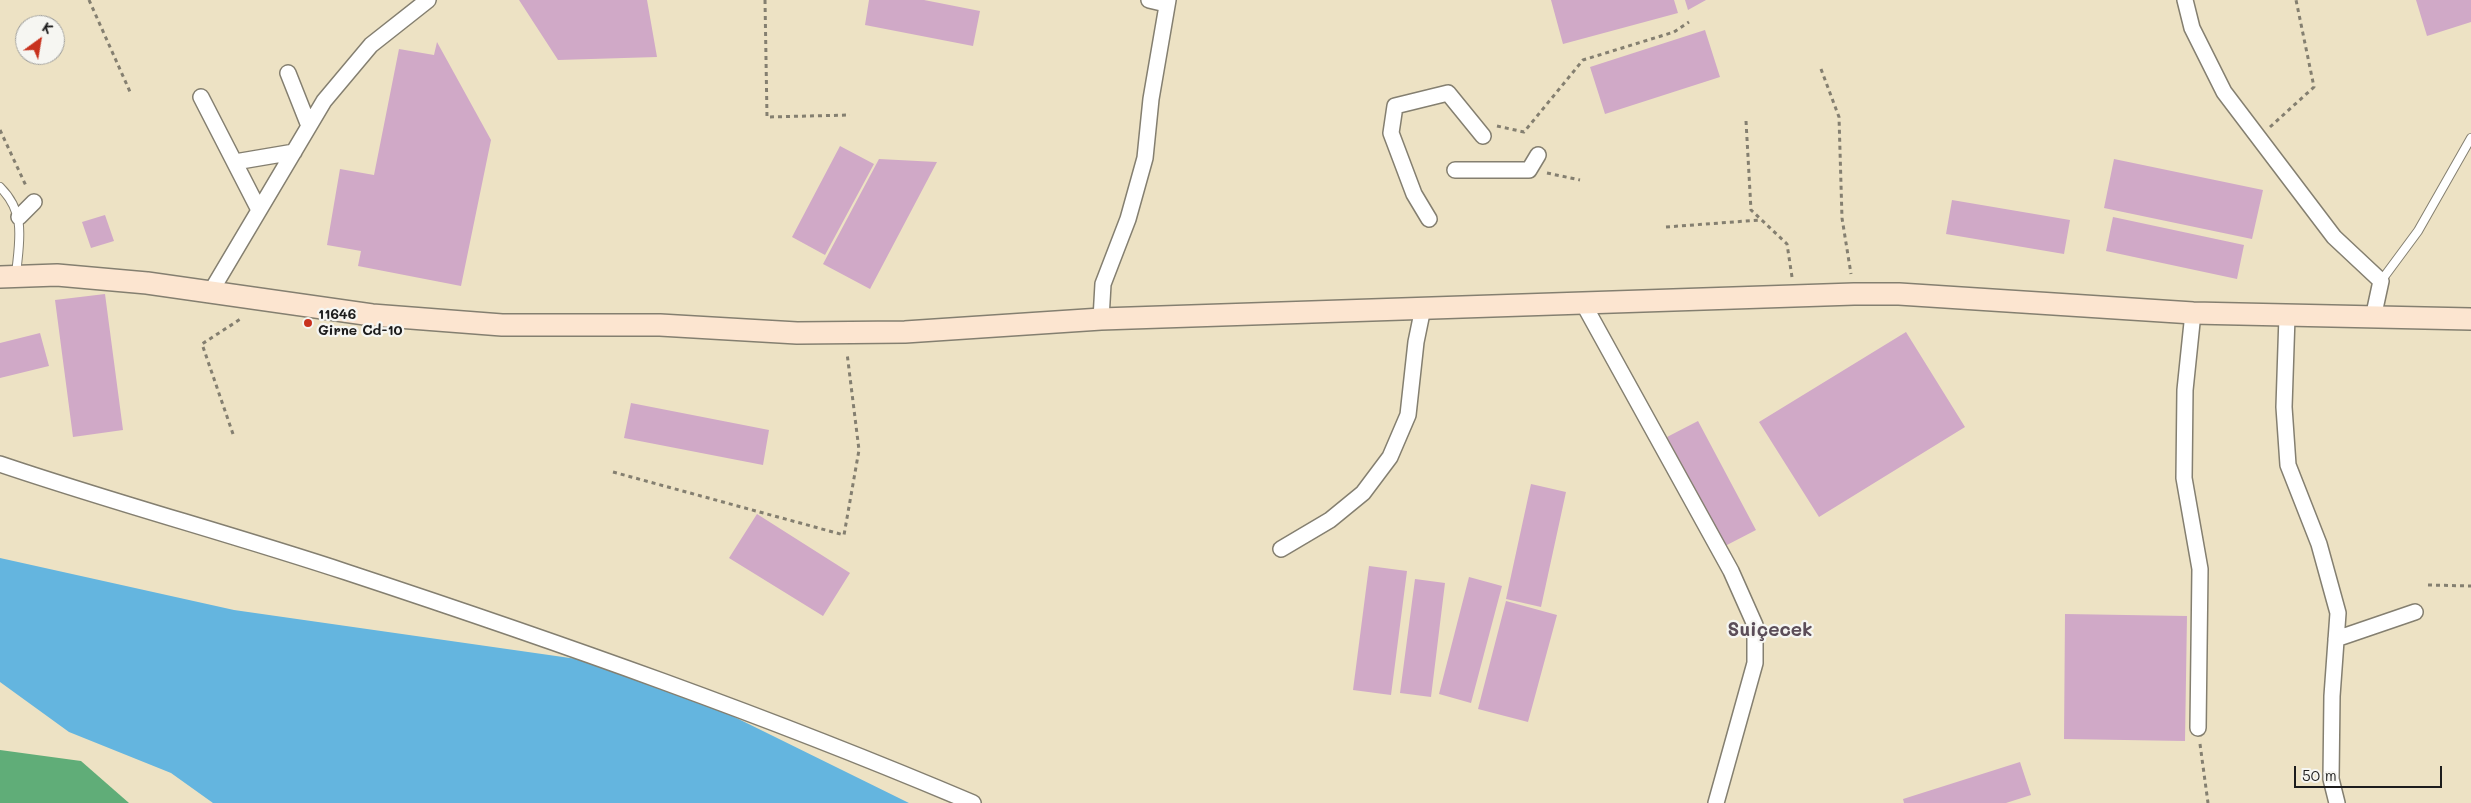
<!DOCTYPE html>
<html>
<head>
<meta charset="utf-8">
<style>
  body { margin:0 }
  #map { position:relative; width:2471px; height:803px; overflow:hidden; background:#ede2c4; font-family:Mali,sans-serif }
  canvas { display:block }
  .north { position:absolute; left:15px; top:15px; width:50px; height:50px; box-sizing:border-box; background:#f6f6f2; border:1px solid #9f9f9c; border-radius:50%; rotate:32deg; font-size:14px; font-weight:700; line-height:20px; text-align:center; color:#1c1c1c }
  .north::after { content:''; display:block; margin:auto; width:18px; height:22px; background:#c8321e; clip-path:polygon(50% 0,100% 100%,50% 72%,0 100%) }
  .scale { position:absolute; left:2294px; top:766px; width:148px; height:22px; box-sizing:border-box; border:2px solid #1c1c1c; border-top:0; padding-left:6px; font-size:15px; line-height:18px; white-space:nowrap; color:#1c1c1c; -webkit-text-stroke:4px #f6f6f2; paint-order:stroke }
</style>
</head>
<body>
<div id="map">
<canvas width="2471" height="803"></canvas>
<div class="north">K</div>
<div class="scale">50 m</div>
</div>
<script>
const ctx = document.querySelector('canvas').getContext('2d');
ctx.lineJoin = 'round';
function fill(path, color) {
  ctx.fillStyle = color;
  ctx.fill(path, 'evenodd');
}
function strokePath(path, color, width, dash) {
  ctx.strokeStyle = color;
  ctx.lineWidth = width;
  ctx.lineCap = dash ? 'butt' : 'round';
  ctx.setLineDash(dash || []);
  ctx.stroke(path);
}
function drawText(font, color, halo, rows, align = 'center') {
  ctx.font = font + ' Mali,sans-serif';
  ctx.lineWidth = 4.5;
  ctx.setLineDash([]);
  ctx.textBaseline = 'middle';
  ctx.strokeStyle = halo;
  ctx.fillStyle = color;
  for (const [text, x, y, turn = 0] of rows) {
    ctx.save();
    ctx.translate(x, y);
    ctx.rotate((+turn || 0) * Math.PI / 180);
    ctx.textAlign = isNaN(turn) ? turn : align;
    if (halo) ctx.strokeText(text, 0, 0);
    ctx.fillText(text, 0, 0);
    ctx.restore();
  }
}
fill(new Path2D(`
  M0,750L81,761L129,803H0Z`), '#60ad78');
fill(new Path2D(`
  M0,558L234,610L633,667L909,803H213L171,773L69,732L0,682Z`), '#64b5df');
fill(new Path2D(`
  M519,0H647L657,57L558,60Z
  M869,0H924L980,11L973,46L865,25Z
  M1551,0H1674L1678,13L1563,44Z
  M1685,0H1706L1688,10Z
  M2416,0H2471V22L2427,36Z
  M1705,30L1720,77L1605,114L1590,67Z
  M437,42L491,140L461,286L358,266L361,251L327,245L340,169L374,175L399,49L434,55Z
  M840,146L874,164L825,255L792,237Z
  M879,159L937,162L870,289L823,264Z
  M2114,159L2263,190L2252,239L2104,208Z
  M1952,200L2070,220L2064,254L1946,234Z
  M105,215L114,241L91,248L82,222Z
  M2113,217L2244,245L2237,279L2106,251Z
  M105,294L123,430L73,437L55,300Z
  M1906,332L1965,427L1819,517L1759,422Z
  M40,333L49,366L0,378V343Z
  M631,403L769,430L763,465L624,438Z
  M1698,421L1756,530L1725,546L1667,437Z
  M1531,484L1566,492L1541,607L1506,599Z
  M757,514L850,573L823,616L729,558Z
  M1369,566L1407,571L1391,695L1353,690Z
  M1469,577L1502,586L1471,703L1439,694Z
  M1415,579L1445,583L1431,697L1400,693Z
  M1506,601L1557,615L1528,722L1478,709Z
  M2065,614L2187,616L2185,741L2064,739Z
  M2020,762L2031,795L2006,803H1904L1903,799Z`), '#d0a9c7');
const lane = new Path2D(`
  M0,187C27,214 19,241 16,275
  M2381,281L2418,231L2471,138`);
const street = new Path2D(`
  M1149,0L1166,4
  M2185,0L2192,28L2224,92L2334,237L2381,281L2373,318
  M288,73L309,126
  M201,97L259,210
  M235,162L294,152
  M1455,170H1529L1538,155
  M19,217L34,202
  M1429,219L1414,194L1391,133L1395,106L1448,93L1483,136
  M210,293L324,101L371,45L428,0
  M1583,303L1731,571L1755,625V663L1716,803
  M2193,313L2185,390L2184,478L2200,569L2198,728
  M2287,316L2284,407L2288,465L2319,544L2338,613L2332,696L2331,779L2337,803
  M1101,319L1103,284L1128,219L1145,158L1151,99L1168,0
  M0,464C115,503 231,534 346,572C558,642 768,716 973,803
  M1281,549L1330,520L1363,493L1390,457L1408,415L1416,342L1423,308
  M2336,639L2415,612`);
const secondary = new Path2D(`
  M0,277L57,275L147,283L372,315L502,325H660L797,333L905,332L1101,319L1854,294H1899L2193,313L2471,319`);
strokePath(lane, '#847f70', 10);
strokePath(street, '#847f70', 18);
strokePath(secondary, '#847f70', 24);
strokePath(new Path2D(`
  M89,0L131,94
  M765,0L767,117L850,115
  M1821,69L1839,117L1842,218L1851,274
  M1746,121L1751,210L1787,244L1792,277
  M1497,126L1524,132L1583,60L1674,32L1689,22
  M2270,127L2314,87L2296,0
  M0,130L27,188
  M1547,173L1580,180
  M1666,227L1760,220
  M233,434L202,344L242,318
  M613,472L844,535L859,450L847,353
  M2428,585L2471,586
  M2200,744L2208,803`), '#847f70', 3, [4, 4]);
strokePath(lane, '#fff', 8);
strokePath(street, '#fff', 15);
strokePath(secondary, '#fce5d0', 21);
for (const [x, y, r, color] of [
  [308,323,5,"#c8321e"]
]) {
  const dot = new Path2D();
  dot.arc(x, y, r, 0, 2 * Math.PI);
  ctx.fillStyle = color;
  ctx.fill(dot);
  strokePath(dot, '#f6f6f2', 2);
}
drawText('bold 14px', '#1c1c1c', '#f6f6f2', [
  ["11646",318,315],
  ["Girne Cd-10",318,331]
], 'left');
drawText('bold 19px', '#5b4d58', '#f6f6f2', [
  ["Suiçecek",1770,630]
]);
</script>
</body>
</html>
